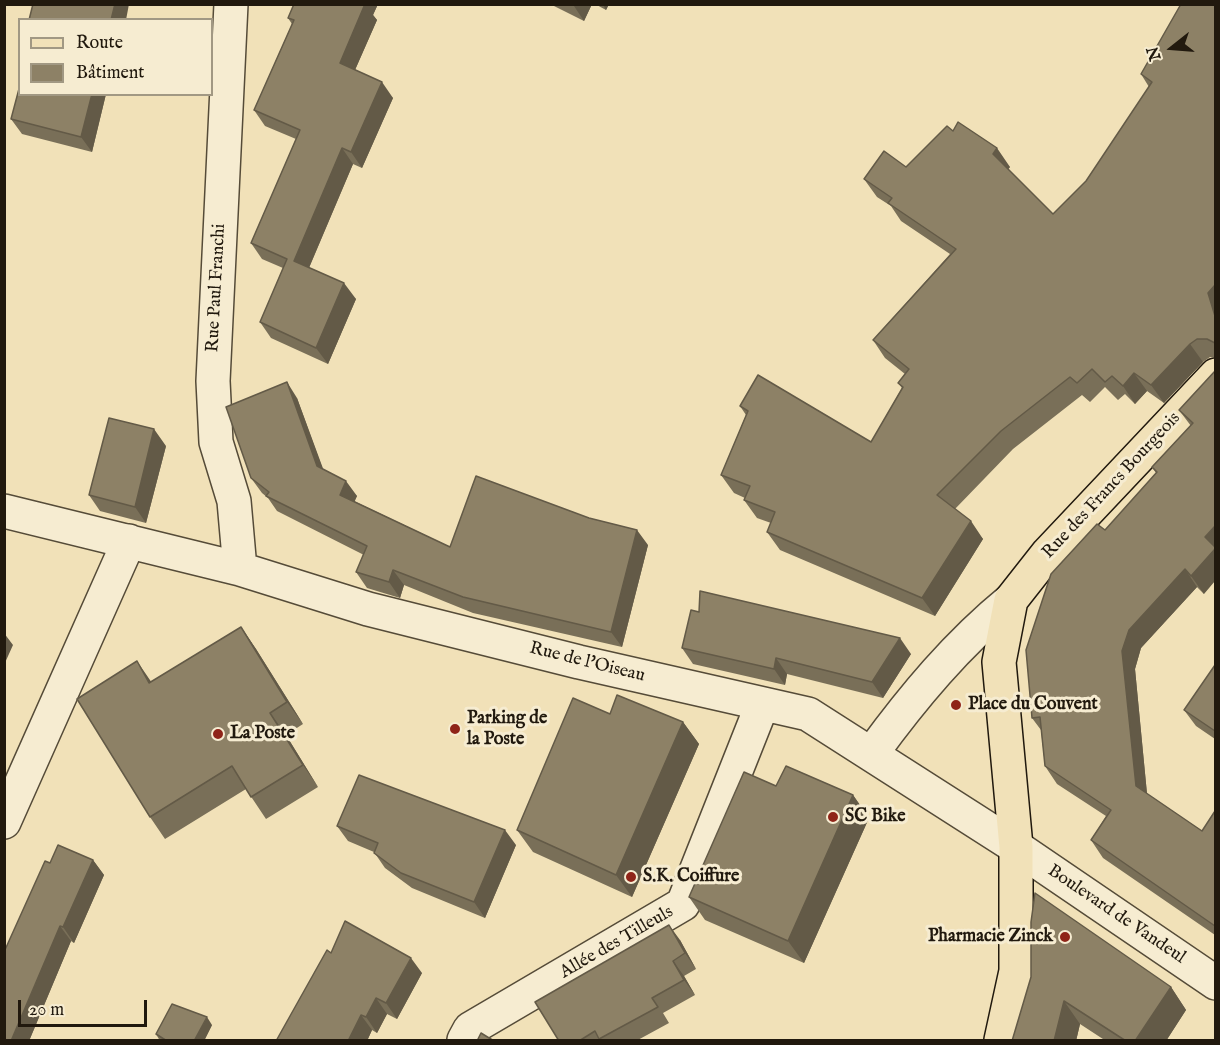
<!DOCTYPE html>
<html>
<head>
<meta charset="utf-8">
<style>
  body { margin:0 }
  #map { position:relative; width:1220px; height:1045px; overflow:hidden; background:#f1e1b8; font-family:"IM FELL English",serif }
  canvas { display:block }
  .frame { position:absolute; inset:0; border:6px solid #21190e; pointer-events:none }
  .legend { position:absolute; left:18px; top:18px; width:195px; height:78px; box-sizing:border-box; background:#f6ecd1; border:2px solid #a19883; margin:0; padding:8px 10px; list-style:none; font-size:18px; color:#21190e }
  .legend li { display:flex; align-items:center; gap:12px; height:30px }
  .legend b { width:30px; border:2px solid #a19883 }
  .north { position:absolute; left:1142px; top:18px; width:60px; height:60px; -webkit-text-stroke:4px #f6ecd1; paint-order:stroke; rotate:253deg; font-size:16px; font-weight:700; line-height:24px; text-align:center; color:#21190e }
  .north::after { content:''; display:block; margin:auto; width:21px; height:27px; background:#21190e; clip-path:polygon(50% 0,100% 100%,50% 72%,0 100%) }
  .scale { position:absolute; left:18px; top:1000px; width:129px; height:27px; box-sizing:border-box; border:3px solid #21190e; border-top:0; padding-left:8px; font-size:18px; line-height:21px; white-space:nowrap; color:#21190e; -webkit-text-stroke:4px #f6ecd1; paint-order:stroke }
</style>
</head>
<body>
<div id="map">
<canvas width="1220" height="1045"></canvas>
<div class="frame"></div>
<ul class="legend">
<li><b style="height:8px;background:#f1e1b8"></b>Route</li>
<li><b style="height:16px;background:#8d8166"></b>Bâtiment</li>
</ul>
<div class="north">N</div>
<div class="scale">20 m</div>
</div>
<script>
const ctx = document.querySelector('canvas').getContext('2d');
ctx.lineJoin = 'round';
function strokePath(path, color, width, dash) {
  ctx.strokeStyle = color;
  ctx.lineWidth = width;
  ctx.lineCap = dash ? 'butt' : 'round';
  ctx.setLineDash(dash || []);
  ctx.stroke(path);
}
function fill(path, color) {
  ctx.fillStyle = color;
  ctx.fill(path, 'evenodd');
}
function drawText(font, color, halo, rows, align = 'center') {
  ctx.font = font + ' "IM FELL English",serif';
  ctx.lineWidth = 6;
  ctx.setLineDash([]);
  ctx.textBaseline = 'middle';
  ctx.strokeStyle = halo;
  ctx.fillStyle = color;
  for (const [text, x, y, turn = 0] of rows) {
    ctx.save();
    ctx.translate(x, y);
    ctx.rotate((+turn || 0) * Math.PI / 180);
    ctx.textAlign = isNaN(turn) ? turn : align;
    if (halo) ctx.strokeText(text, 0, 0);
    ctx.fillText(text, 0, 0);
    ctx.restore();
  }
}
const minor = new Path2D(`
  M231,4L213,381L216,442L234,501L240,569
  M4,511L240,569L368,609L579,662L808,714L1016,847L1216,983
  M872,753C913,697 957,644 1011,600
  M4,822L129,541
  M464,1040L470,1029L683,904L762,705`);
const primary = new Path2D(`
  M1001,1040L1016,971V847L999,662L1011,600L1048,553L1216,375`);
strokePath(minor, '#554b38', 36);
strokePath(primary, '#21190e', 36);
strokePath(minor, '#f6ecd1', 33);
strokePath(primary, '#f1e1b8', 33);
fill(new Path2D(`
  M294,4H378L373,15L377,20L355,70L393,98L362,168L353,164L309,268L356,299L328,364L271,338L260,322L283,268L262,259L251,243L296,139L265,126L254,110L292,24L288,18Z
  M550,4H592L584,21Z
  M595,4H609L606,10Z
  M1215,4V357H1210L1203,362L1164,403L1147,391L1135,404L1125,394L1118,400L1105,387L1090,402L1082,395L1013,449L955,509L983,539L935,616L780,550L767,532L771,523L757,518L744,500L745,498L734,493L721,475L746,415L740,406L871,442L902,388L898,383L905,374L885,358L873,340L950,254L901,221L891,206L877,197L864,179L906,167L953,131L1010,167L1008,169L1053,214L1086,181L1149,87L1141,74Z
  M106,94L92,152L22,134L11,119Z
  M1215,371L1204,594L1197,587L1141,648L1135,669L1147,794L1202,831L1215,811V935L1103,858L1091,840L1106,816L1057,784L1045,766L1041,730L1032,718L1105,530L1156,473L1152,467L1191,426L1179,410Z
  M297,398L323,470L357,496L354,501L450,547L648,545L622,647L473,613L404,585L400,598L367,588L356,572L364,555L277,511L268,498L262,493L251,478Z
  M166,446L146,523L100,511L89,495Z
  M241,627L256,649L303,724L286,735L318,787L266,819L246,789L165,839L150,817L151,682Z
  M682,648L911,654L883,698L787,674L785,685L693,664Z
  M1215,665V739L1196,726L1184,710Z
  M610,714L683,722L699,744L632,897L533,852L517,830Z
  M776,786L853,795L869,818L804,963L705,920L689,897Z
  M337,826L516,845L485,918L412,888L385,868L374,852L348,841Z
  M93,860L104,875L74,943L71,941L29,1041L50,863Z
  M680,940L696,969L684,976L695,995L663,1013L669,1023L636,1041H559Z
  M331,953L422,973L397,1019L387,1014L377,1033L372,1030L367,1041H276Z
  M1031,977L1171,987L1186,1010L1166,1041H1106L1080,1024L1076,1041H1012Z
  M212,1025L204,1041H160L156,1034Z`), '#796f58');
fill(new Path2D(`
  M115,4H129L126,20H111Z
  M363,4H378L373,15L377,20L351,79L340,63Z
  M574,4H592L584,21L574,6Z
  M603,4H609L606,10Z
  M382,82L393,98L362,168L351,152Z
  M92,94H106L92,152L81,137Z
  M342,148L353,164L305,277L294,261Z
  M997,148L1010,167L1006,172L993,154Z
  M344,283L356,299L328,364L316,348Z
  M1215,285V316L1208,293Z
  M1190,344L1203,362L1164,403L1151,385Z
  M1134,373L1147,391L1135,404L1123,386Z
  M287,382L297,398L328,482L317,466Z
  M154,429L166,446L146,523L135,507Z
  M346,481L357,496L351,510L340,495Z
  M971,521L983,539L935,616L922,598Z
  M1215,526V581L1204,594L1191,576L1205,537Z
  M637,530L648,545L622,647L611,632Z
  M1185,569L1197,587L1141,648L1135,669L1148,804L1136,786L1122,651L1129,630Z
  M393,570L404,585L400,598L389,582Z
  M241,627L256,649L303,724L287,702Z
  M4,633L13,645L4,665Z
  M900,638L911,654L883,698L872,682Z
  M776,658L787,674L785,685L774,669Z
  M137,661L152,683H149Z
  M270,713L286,735L318,787L303,765Z
  M683,722L699,744L632,897L616,875Z
  M853,795L869,818L804,963L788,941Z
  M505,830L516,845L485,918L474,902Z
  M93,860L104,875L74,943L63,927Z
  M669,925L680,940L696,969L685,953Z
  M60,926L71,941L29,1041H11Z
  M411,958L422,973L397,1019L386,1003Z
  M673,961L684,976L695,995L684,980Z
  M1171,987L1186,1010L1166,1041H1135Z
  M376,998L387,1014L377,1033L366,1017Z
  M1064,1001L1080,1024L1076,1041H1054Z
  M361,1015L372,1030L367,1041H348Z
  M207,1017L212,1025L204,1041H194Z`), '#635a47');
const building = new Path2D(`
  M33,4H115L111,20H29Z
  M294,4H365L340,63L382,82L351,152L342,148L294,261L344,283L316,348L260,322L287,259L251,243L300,130L254,110L294,20L288,18Z
  M1181,4H1215V285L1208,293L1215,316V343L1207,339H1197L1190,344L1151,385L1134,373L1123,386L1112,376L1105,382L1092,369L1077,383L1070,377L1001,431L937,495L971,521L922,598L767,532L775,512L744,500L750,486L721,475L748,411L740,406L758,375L871,442L903,387L898,383L909,369L873,340L956,249L888,203L892,198L864,179L884,151L906,167L947,126L953,131L958,122L997,148L993,154L1053,214L1086,181L1152,82L1141,74Z
  M20,85V94H92L81,137L11,119Z
  M1215,371V526L1205,537L1215,547V549L1191,576L1185,569L1129,630L1122,651L1136,786L1202,831L1215,811V926L1091,840L1111,810L1045,766L1040,717L1032,718L1026,650L1051,574L1097,524L1105,530L1157,472L1152,467L1193,423L1179,410Z
  M287,382L317,466L346,481L340,495L450,547L476,476L589,518L637,530L611,632L463,597L393,570L389,582L356,572L367,546L266,496L269,492L251,478L226,407Z
  M109,418L154,429L135,507L89,495Z
  M700,591L900,638L872,682L776,658L774,669L682,648L691,610L699,612Z
  M241,627L287,702L270,713L303,765L251,797L232,766L150,817L77,699L137,661L149,683Z
  M1215,665V731L1184,710Z
  M617,695L683,722L616,875L517,830L573,698L610,714Z
  M786,766L853,795L788,941L689,897L744,772L776,786Z
  M359,775L505,830L474,902L401,873L374,853L378,843L337,826Z
  M58,845L93,860L63,927L60,926L11,1041H4V952L45,861L50,863Z
  M1035,893L1171,987L1135,1041H1126L1064,1001L1054,1041H1012L1031,977V922Z
  M345,921L411,958L386,1003L376,998L366,1017L361,1015L348,1041H276L327,950L331,953Z
  M669,925L685,953L673,961L684,980L652,998L658,1007L599,1039L595,1031L579,1041H559L535,1002Z
  M172,1004L207,1017L194,1041H167L156,1034Z
  M481,1033L494,1041H477Z`);
fill(building, '#8d8166');
strokePath(building, '#635a47', 1.5);
for (const [x, y, r, color] of [
  [956,705,6,"#8f2418"],
  [455,729,6,"#8f2418"],
  [218,734,6,"#8f2418"],
  [833,817,6,"#8f2418"],
  [631,877,6,"#8f2418"],
  [1065,937,6,"#8f2418"]
]) {
  const dot = new Path2D();
  dot.arc(x, y, r, 0, 2 * Math.PI);
  ctx.fillStyle = color;
  ctx.fill(dot);
  strokePath(dot, '#f6ecd1', 2);
}
drawText('18px', '#21190e', '#f6ecd1', [
  ["Rue Paul Franchi",217,288,-87],
  ["Rue des Francs Bourgeois",1112,486,-47],
  ["Rue de l'Oiseau",587,663,14],
  ["Boulevard de Vandeul",1116,915,34],
  ["Allée des Tilleuls",617,943,-30]
]);
drawText('bold 18px', '#21190e', '#f6ecd1', [
  ["Place du Couvent",968,705],
  ["Parking de",467,719],
  ["la Poste",467,740],
  ["La Poste",230,734],
  ["SC Bike",845,817],
  ["S.K. Coiffure",643,877],
  ["Pharmacie Zinck",1053,937,"right"]
], 'left');
</script>
</body>
</html>
